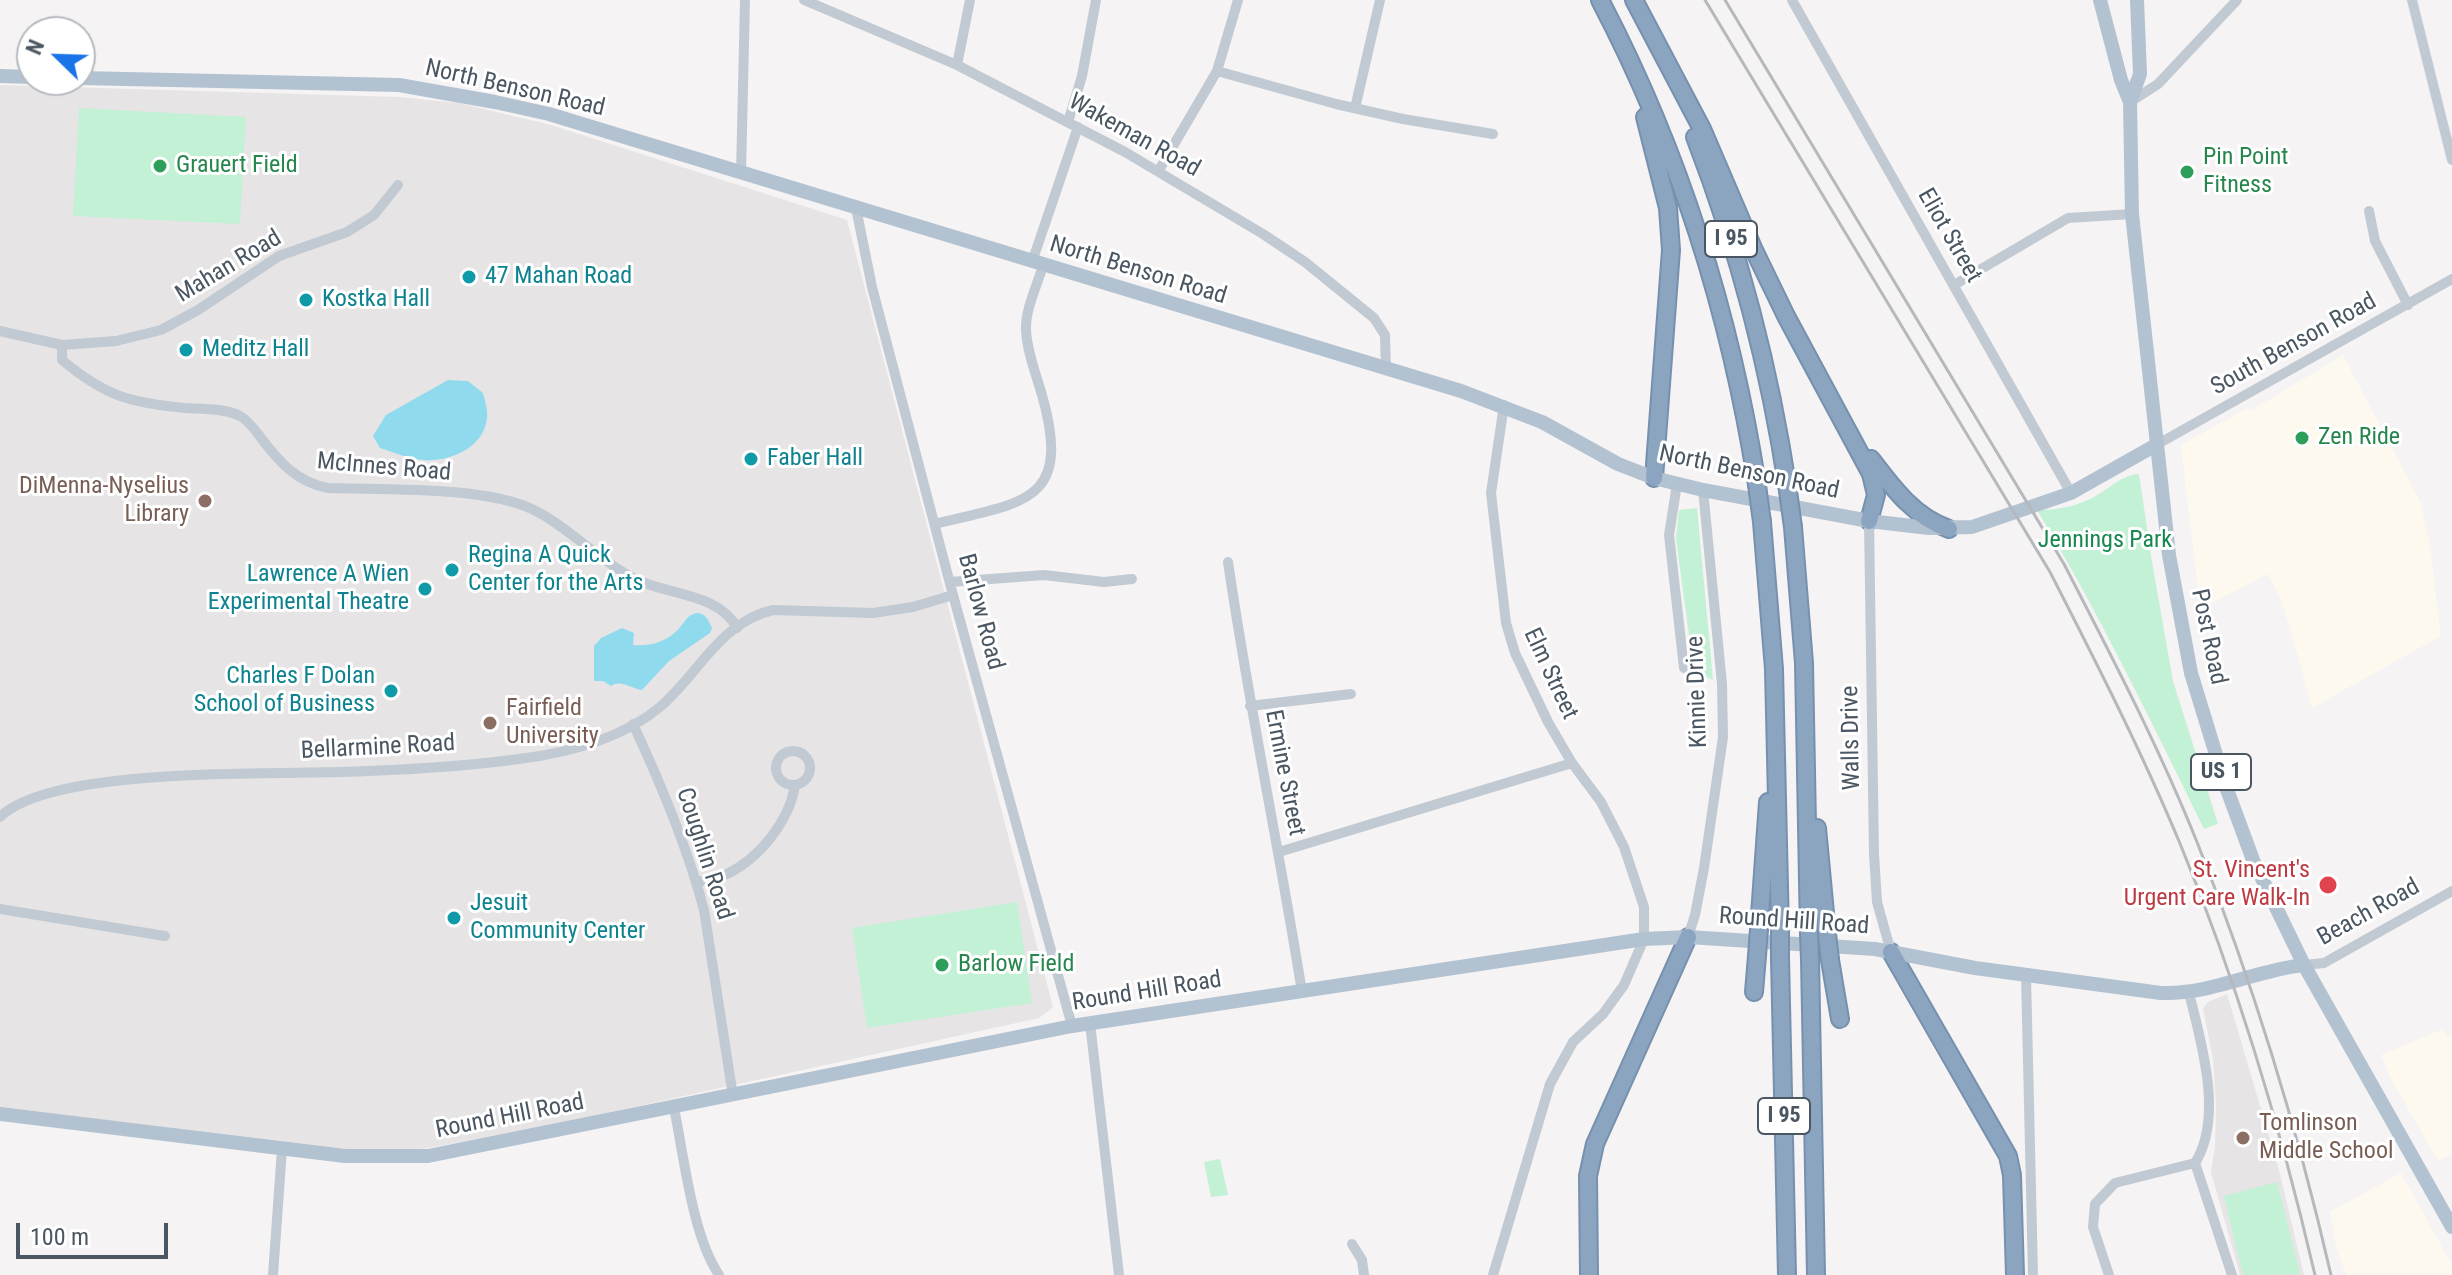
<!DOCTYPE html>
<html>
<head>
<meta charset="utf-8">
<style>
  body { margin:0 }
  #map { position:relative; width:2452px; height:1275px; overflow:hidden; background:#f5f3f3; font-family:"Roboto Condensed",sans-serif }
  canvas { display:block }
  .north { position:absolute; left:16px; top:16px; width:80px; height:80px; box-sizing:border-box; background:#fff; border:2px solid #b7bbc0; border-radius:50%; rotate:293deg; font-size:22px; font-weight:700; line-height:32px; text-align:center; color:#4a5661 }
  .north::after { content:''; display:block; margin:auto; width:28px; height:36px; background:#1a73e8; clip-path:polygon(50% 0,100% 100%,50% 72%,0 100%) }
  .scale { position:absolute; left:16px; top:1223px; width:152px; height:36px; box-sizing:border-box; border:4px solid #4a5661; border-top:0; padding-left:10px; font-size:24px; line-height:28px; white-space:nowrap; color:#4a5661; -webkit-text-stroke:6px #fff; paint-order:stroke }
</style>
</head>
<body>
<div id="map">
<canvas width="2452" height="1275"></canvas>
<div class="north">N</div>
<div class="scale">100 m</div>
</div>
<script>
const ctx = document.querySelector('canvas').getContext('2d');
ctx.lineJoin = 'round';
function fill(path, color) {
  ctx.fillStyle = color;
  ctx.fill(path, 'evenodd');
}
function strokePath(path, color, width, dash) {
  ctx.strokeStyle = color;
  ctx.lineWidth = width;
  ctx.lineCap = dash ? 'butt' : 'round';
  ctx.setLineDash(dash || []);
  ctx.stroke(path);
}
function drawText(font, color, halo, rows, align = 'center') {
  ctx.font = font + ' "Roboto Condensed",sans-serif';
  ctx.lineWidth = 6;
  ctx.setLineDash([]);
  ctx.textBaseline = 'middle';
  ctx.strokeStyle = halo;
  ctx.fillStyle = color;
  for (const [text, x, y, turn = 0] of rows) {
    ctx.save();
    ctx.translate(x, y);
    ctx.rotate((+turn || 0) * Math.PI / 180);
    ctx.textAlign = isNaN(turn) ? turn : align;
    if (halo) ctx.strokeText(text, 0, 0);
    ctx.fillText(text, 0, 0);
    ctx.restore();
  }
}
fill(new Path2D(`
  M2343,355L2420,501L2430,545L2441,636L2312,708L2290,628L2280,598L2268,574L2200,609L2181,445L2248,408L2250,411Z
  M2443,1029L2447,1037L2452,1034V1153L2438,1161L2390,1077L2381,1055Z
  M2401,1173L2452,1265V1275H2346L2336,1247L2330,1212Z`), '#fdf9ef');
fill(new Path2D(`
  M0,85L398,97L459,103L551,125L847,220L1053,1007L1039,1018L534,1129L422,1149H309L173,1132L0,1107Z
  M2227,994L2279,1170L2304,1275H2240L2211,1172L2215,1146L2216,1105L2213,1059L2203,1009L2208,1002Z`), '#e6e4e5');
fill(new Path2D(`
  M79,108L246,117L240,224L73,216Z
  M2139,474L2152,562L2173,681L2218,824L2204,829C2151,721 2099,613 2037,510C2059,510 2080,506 2099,494C2114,485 2121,476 2139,474Z
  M1697,508L1713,680L1694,672L1676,539L1679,510Z
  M1017,902L1032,1003L867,1028L852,928Z
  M1220,1159L1228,1195L1211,1197L1204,1162Z
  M2277,1182L2300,1274L2243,1275L2224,1196Z`), '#c3f1d5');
fill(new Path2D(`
  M448,380L468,381L483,393C485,401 488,410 487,418C484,448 450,462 423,460C409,459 393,452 380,448L373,436L386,415Z
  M696,613C706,613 708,620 712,628L710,633L669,661L642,690C631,688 620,679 611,686L603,681H594V646L601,638L622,628L634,633L633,645C650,647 670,641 681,626C687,619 687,616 696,613Z`), '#90daee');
const highway = new Path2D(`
  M1600,0C1679,151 1731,317 1757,485
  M1634,0L1702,129L1753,248L1786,316L1871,474L1876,495L1869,521
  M1645,117L1668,208L1671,250L1654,478
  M1695,137C1739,251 1770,370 1788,491
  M1871,459C1893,488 1914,517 1949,529
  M1762,522L1774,669L1780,931
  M1793,527L1804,663L1809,934
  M1817,828L1827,934
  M1759,929L1768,802
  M1891,952L2008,1156L2012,1175L2015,1275
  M1780,958L1787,1275
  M1810,959L1816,1275
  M1830,960L1840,1019
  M1754,992L1757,956
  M1589,1275L1588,1176L1595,1144L1688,937`);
strokePath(highway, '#7690ad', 20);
strokePath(new Path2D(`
  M804,0L957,65L1125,152L1263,234L1305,262L1374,318L1385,335L1386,370
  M1792,0L2071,493
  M2412,0L2452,160
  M957,65L970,0
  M1217,71L1336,104L1403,119L1493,134
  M2130,102L2158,84L2237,0
  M1355,108L1380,0
  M1068,122L1082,76L1096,0
  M1159,170L1217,71L1238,0
  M741,173L745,0
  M856,208L872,287L953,595L1072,1026
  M2369,211L2375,241L2408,305
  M1032,262L1078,127
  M1954,285L2068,218L2132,214
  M0,331L62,345V360C105,396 130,403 185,408C203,409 224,408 240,416C249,421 255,430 261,438C280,463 297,482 328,488C384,490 485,486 534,510C570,528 598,560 635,579C667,595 719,593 737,628
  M62,345L116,341L161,330L198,310L279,256L347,232L374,215L398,185
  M2156,445L2452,279
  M1677,484L1669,535L1684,668
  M1869,521L1874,854L1877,902L1891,952
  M935,524C1023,502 1073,504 1042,395C1036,374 1027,352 1026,330C1025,309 1038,284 1043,265
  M1228,562C1249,706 1279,848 1302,992
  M950,582L1044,575L1104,582L1132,579
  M1250,706L1351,694
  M633,724C661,784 687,846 704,910L733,1096
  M776 768a17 17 0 1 1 34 0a17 17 0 1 1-34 0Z
  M0,817C54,764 288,776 368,771C418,769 470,766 519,759C568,753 621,739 660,707C698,675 720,622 773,610L873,613L913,607L953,595
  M1279,852L1572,763
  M697,882C707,880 718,878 727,874C760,858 789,821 795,786
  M0,909L165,936
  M1688,937L1695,915L1704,868L1723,737L1722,684L1703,490
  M2304,965L2324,963L2452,891
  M2026,975L2033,1275
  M2189,993C2201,1042 2224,1117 2195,1163
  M1090,1023L1119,1275
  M674,1108C684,1156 692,1235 719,1275
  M1352,1244L1362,1260L1364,1275
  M273,1275L282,1149
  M1493,1275L1550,1084L1573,1042L1603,1014L1624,985L1644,939V907L1624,847L1601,802L1572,763L1548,722L1515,653L1506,623L1491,493L1504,405
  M2109,1275L2093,1227L2095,1204L2115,1183L2195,1163L2232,1275`), '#c1cad2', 10);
strokePath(new Path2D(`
  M2100,0L2121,80L2130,102
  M2137,0L2140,74L2130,102L2132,214L2169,555L2191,673L2225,784L2253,860L2304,965L2452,1227
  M0,76L32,77
  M80,78L399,85L495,102L549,114L1461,391L1542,422L1618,464L1654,478L1703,490L1869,521L1929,528L1972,527L2071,493L2156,445
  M0,1114L345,1156H428L1072,1026L1644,939L1688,937L1875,949L1975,968L2161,993C2210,995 2256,970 2304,965`), '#b3c2d1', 14);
strokePath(highway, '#8ba5c1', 16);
strokePath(new Path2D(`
  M1705,0L2050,572C2096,662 2142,752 2181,846C2238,985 2281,1129 2315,1275
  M1725,0L2064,564C2111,655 2159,747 2197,842C2253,983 2297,1127 2331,1275`), '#b5b8bd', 3);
const highwayBridge = new Path2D(`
  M1757,485L1762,522
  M1788,491L1793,527
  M1780,931V958
  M1809,934L1810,959
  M1827,934L1830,960
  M1757,956L1759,929`);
strokePath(highwayBridge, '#7690ad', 20, []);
strokePath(highwayBridge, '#8ba5c1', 16);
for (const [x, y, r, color] of [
  [160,166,8,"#2e9e5b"],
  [2187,172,8,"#2e9e5b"],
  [469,277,8,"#0f9aa8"],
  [306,300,8,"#0f9aa8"],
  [186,350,8,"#0f9aa8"],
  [2302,438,8,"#2e9e5b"],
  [751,459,8,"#0f9aa8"],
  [205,501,8,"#8d6e63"],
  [452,570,8,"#0f9aa8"],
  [425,589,8,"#0f9aa8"],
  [391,691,8,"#0f9aa8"],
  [490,723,8,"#8d6e63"],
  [2328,885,10,"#e0444e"],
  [454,918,8,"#0f9aa8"],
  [942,965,8,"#2e9e5b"],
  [2243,1138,8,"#8d6e63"]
]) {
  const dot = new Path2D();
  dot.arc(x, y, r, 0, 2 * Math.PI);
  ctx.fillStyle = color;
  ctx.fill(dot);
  strokePath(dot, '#fff', 3);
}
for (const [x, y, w] of [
  [1731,239,52],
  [2221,772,60],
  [1784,1116,52]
]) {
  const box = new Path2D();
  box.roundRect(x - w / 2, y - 18, w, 36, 6);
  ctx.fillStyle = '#fff';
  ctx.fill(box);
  strokePath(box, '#4a5661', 2);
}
drawText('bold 22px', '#4a5661', null, [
  ["I 95",1731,239],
  ["US 1",2221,772],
  ["I 95",1784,1116]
]);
drawText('24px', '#4a5661', '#fff', [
  ["North Benson Road",515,89,13],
  ["Wakeman Road",1134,136,29],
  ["Eliot Street",1949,236,60],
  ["Mahan Road",229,267,-31],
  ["North Benson Road",1138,271,17],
  ["South Benson Road",2294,345,-29],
  ["McInnes Road",384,468,5],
  ["North Benson Road",1749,473,12],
  ["Barlow Road",980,612,75],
  ["Post Road",2208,637,78],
  ["Elm Street",1550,674,65],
  ["Kinnie Drive",1698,692,-92],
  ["Walls Drive",1852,738,-91],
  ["Bellarmine Road",378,748,-3],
  ["Ermine Street",1284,773,79],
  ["Coughlin Road",704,854,72],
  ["Beach Road",2369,913,-29],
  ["Round Hill Road",1794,922,4],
  ["Round Hill Road",1147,992,-9],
  ["Round Hill Road",510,1117,-11]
]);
drawText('24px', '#27864d', '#fff', [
  ["Pin Point",2203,158],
  ["Fitness",2203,186],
  ["Grauert Field",176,166],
  ["Zen Ride",2318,438],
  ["Barlow Field",958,965]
], 'left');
drawText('24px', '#0d838f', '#fff', [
  ["47 Mahan Road",485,277],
  ["Kostka Hall",322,300],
  ["Meditz Hall",202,350],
  ["Faber Hall",767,459],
  ["Regina A Quick",468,556],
  ["Center for the Arts",468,584],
  ["Lawrence A Wien",409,575,"right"],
  ["Experimental Theatre",409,603,"right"],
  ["Charles F Dolan",375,677,"right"],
  ["School of Business",375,705,"right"],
  ["Jesuit",470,904],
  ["Community Center",470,932]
], 'left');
drawText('24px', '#785e54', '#fff', [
  ["DiMenna-Nyselius",189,487,"right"],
  ["Library",189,515,"right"],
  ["Fairfield",506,709],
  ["University",506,737],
  ["Tomlinson",2259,1124],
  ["Middle School",2259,1152]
], 'left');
drawText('24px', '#17864f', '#fff', [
  ["Jennings Park",2105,541]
]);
drawText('24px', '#be3a42', '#fff', [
  ["St. Vincent's",2310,871],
  ["Urgent Care Walk-In",2310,899]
], 'right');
</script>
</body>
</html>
